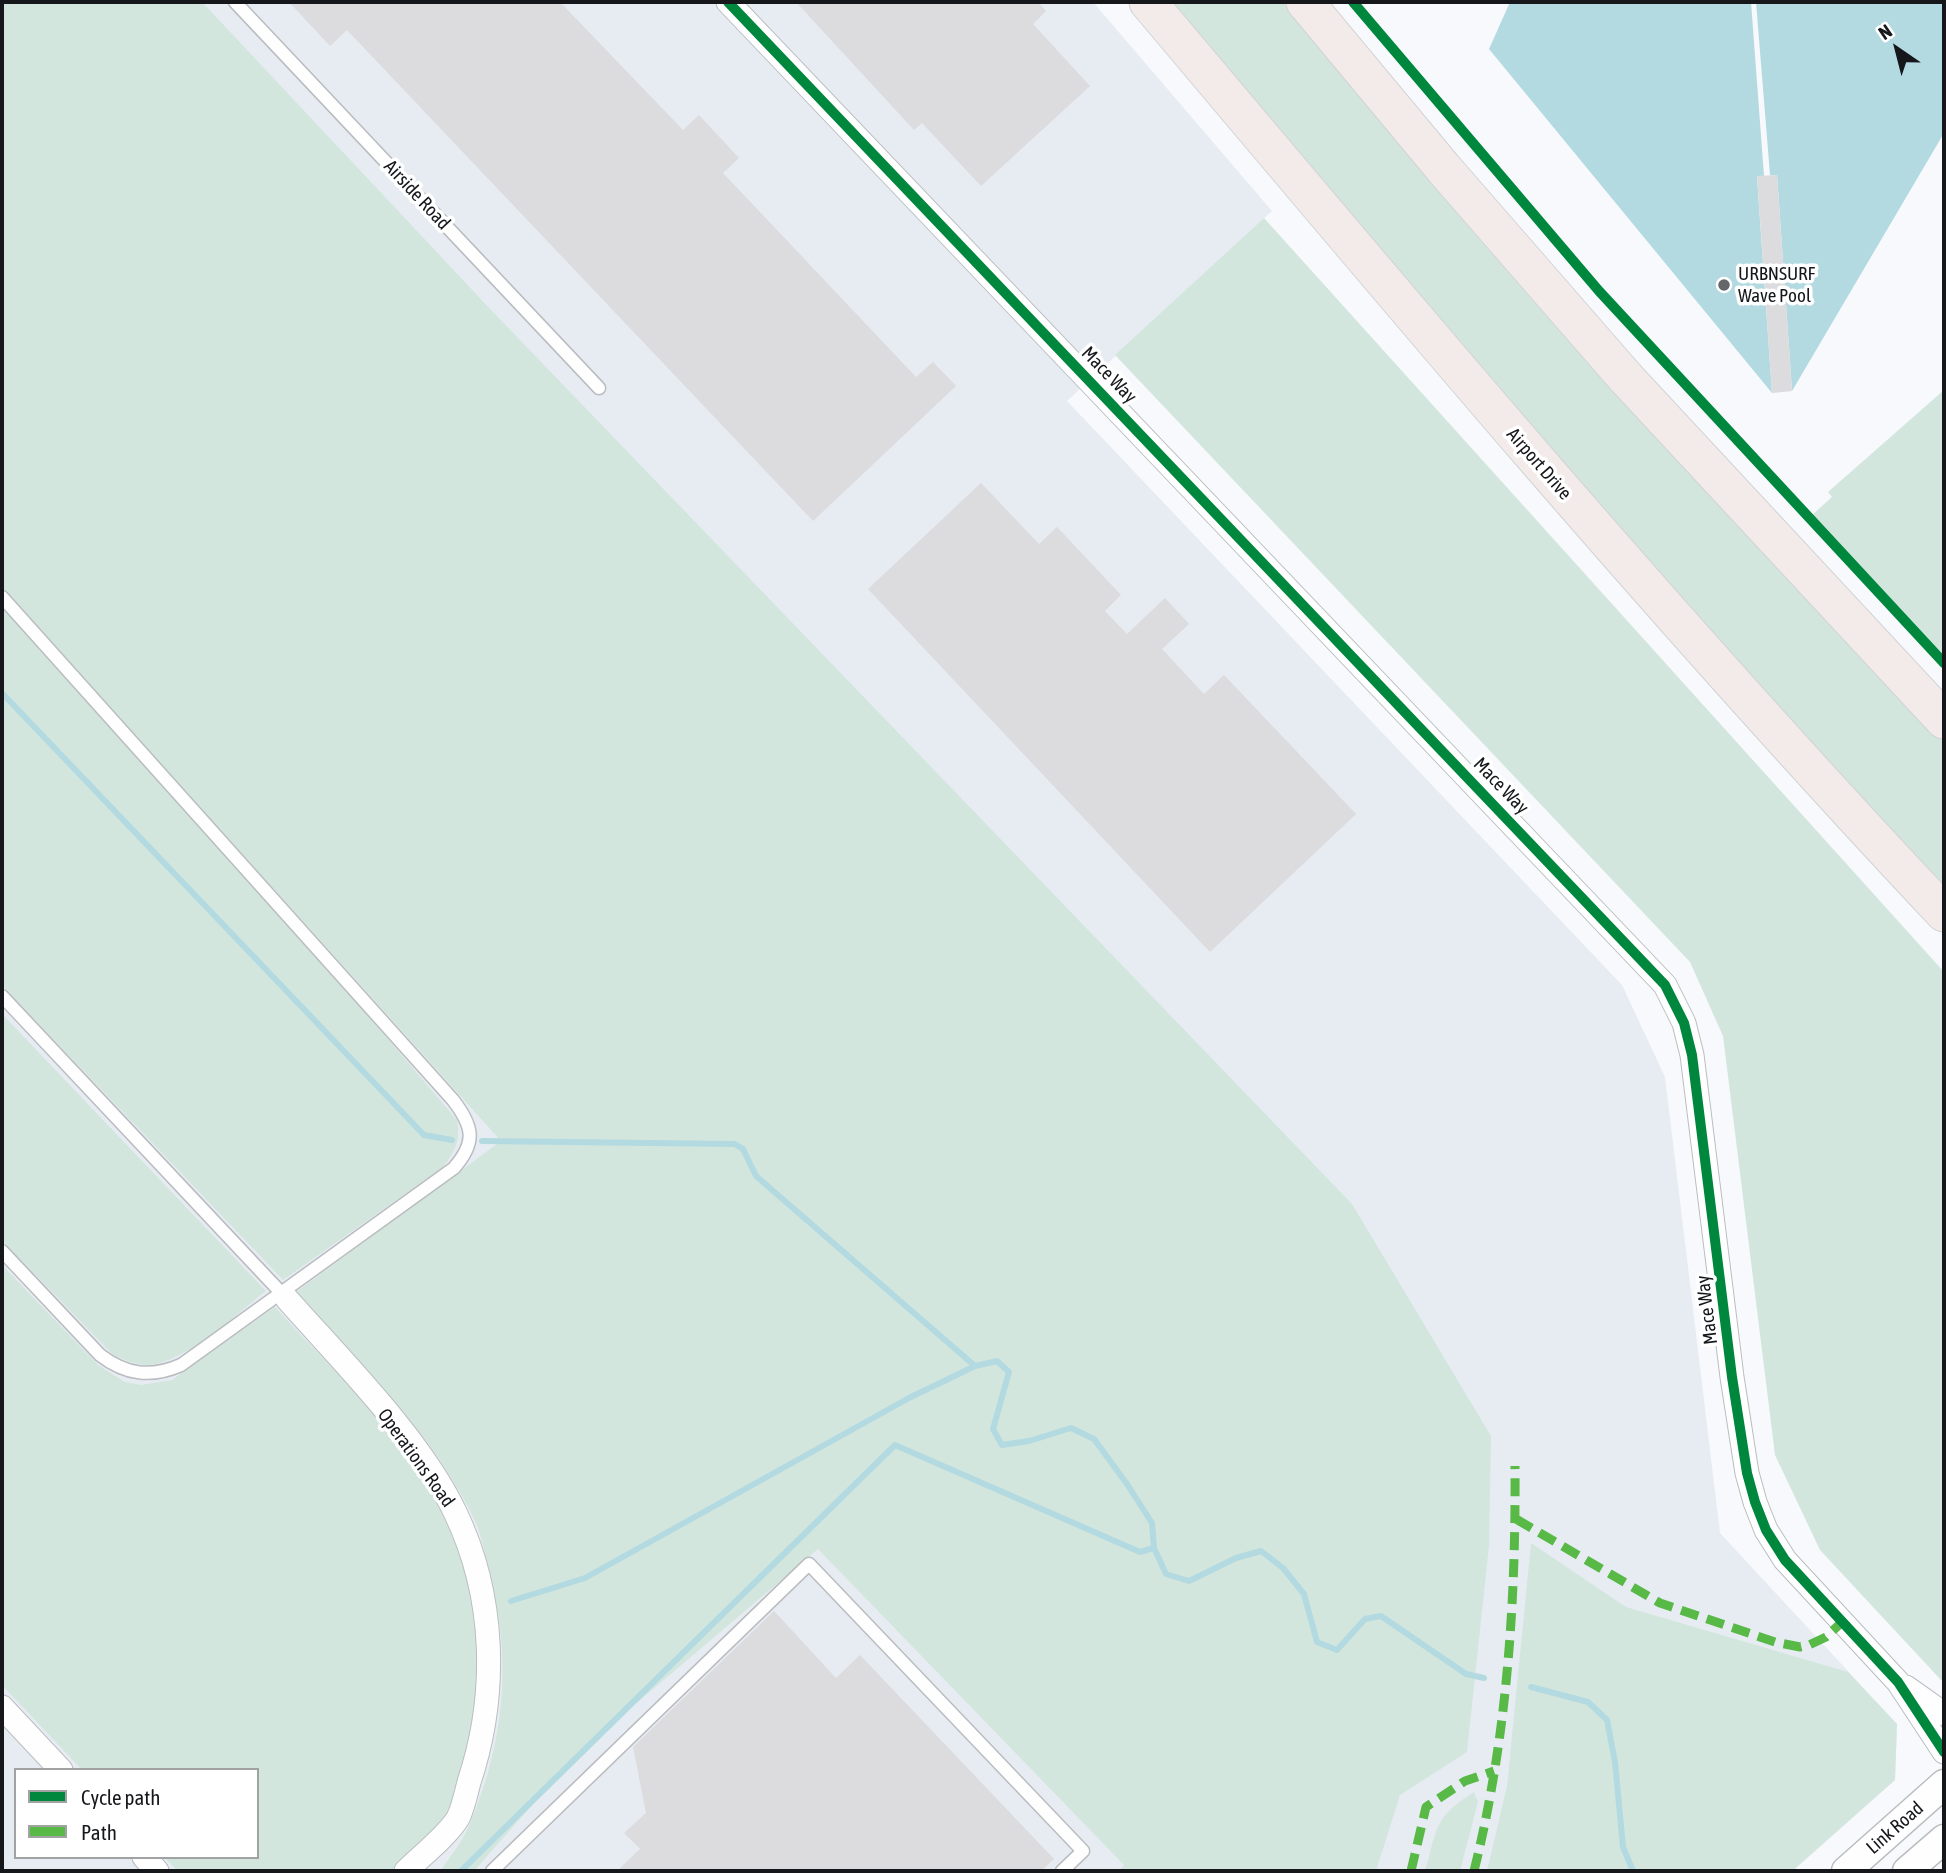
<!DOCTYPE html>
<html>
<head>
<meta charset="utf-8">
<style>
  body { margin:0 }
  #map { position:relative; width:1946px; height:1873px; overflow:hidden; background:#f7f9fc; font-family:"Asap Condensed",sans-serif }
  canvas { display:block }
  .frame { position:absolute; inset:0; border:4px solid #15171b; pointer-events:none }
  .legend { position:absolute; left:14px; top:1768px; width:245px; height:91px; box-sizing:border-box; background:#fff; border:2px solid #a1a2a4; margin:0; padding:9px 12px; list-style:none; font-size:21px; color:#15171b }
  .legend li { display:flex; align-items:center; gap:14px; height:35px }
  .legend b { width:35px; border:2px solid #a1a2a4 }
  .north { position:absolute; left:1862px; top:14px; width:70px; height:70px; -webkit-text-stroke:5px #fff; paint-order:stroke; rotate:325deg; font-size:19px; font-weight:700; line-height:28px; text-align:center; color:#15171b }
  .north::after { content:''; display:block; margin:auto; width:24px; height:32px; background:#15171b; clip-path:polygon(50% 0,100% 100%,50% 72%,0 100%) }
</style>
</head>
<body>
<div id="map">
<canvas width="1946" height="1873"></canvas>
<div class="frame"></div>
<ul class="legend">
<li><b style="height:9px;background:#00873e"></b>Cycle path</li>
<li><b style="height:9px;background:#58b947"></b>Path</li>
</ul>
<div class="north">N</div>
</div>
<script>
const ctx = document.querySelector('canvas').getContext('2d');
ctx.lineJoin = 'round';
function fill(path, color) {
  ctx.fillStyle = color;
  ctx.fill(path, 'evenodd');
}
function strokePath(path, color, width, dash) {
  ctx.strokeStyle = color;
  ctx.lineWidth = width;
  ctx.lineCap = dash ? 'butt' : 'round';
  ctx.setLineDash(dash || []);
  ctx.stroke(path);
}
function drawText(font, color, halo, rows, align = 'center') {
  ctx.font = font + ' "Asap Condensed",sans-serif';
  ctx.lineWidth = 7;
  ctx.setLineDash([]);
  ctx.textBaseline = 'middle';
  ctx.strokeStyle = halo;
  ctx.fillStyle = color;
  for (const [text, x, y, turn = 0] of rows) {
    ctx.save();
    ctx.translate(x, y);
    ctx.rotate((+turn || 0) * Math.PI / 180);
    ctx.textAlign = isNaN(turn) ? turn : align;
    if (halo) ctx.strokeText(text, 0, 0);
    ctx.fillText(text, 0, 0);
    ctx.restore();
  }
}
fill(new Path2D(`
  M2,2H1093L1272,211L1067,401L1622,985L1665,1077L1720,1533L1897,1724L1895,1780L1793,1871H2ZM16,1770H257V1857H16Z`), '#e7ecf3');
fill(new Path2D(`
  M2,2H202L492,311L1352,1204L1491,1436L1489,1546L1467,1752L1400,1795L1376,1871H1119L1124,1865L818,1549L580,1751L474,1871H440C450,1857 462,1842 469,1826C505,1741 513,1657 488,1567C484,1553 482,1535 475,1521C435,1434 358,1363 295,1293L501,1141L2,587Z
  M1172,2H1284L1334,63L1887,671L1944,741V890L1881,825L1425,309Z
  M1264,218L1944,972V1681L1941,1680L1820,1550L1775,1455L1723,1036L1690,962L1115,355Z
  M1944,390V656L1811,516L1832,497L1828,492Z
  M2,607L312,950L457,1120C461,1140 455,1152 443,1167L283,1280L2,985Z
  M2,1014L266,1291C236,1314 185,1363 148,1365C134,1365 123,1359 112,1354L2,1240Z
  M2,1265L98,1365L125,1382L141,1385L172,1380L275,1307C326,1363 383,1416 423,1480C501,1601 498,1756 411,1871H178L164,1857H257V1770H82L2,1685Z
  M1531,1543L1626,1607L1848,1672L1897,1724L1895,1780L1792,1871H1487L1507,1786Z
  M1474,1792L1478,1802L1460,1871H1425C1438,1827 1433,1818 1474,1792Z`), '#d2e6dd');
fill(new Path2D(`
  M1510,2H1751L1764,176L1757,177L1772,393L1489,49Z
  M1756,2H1944V133L1792,391L1777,175H1770Z`), '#b3dae1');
strokePath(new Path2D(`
  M2,693L424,1135L452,1140
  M482,1141L735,1144L743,1149L756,1176L975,1366L997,1361L1009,1372L993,1429L1002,1445L1029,1441L1071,1428L1094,1439L1127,1484L1152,1523L1154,1548L1166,1574L1189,1581L1236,1558L1261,1551L1283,1568L1304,1594L1317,1642L1337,1650L1365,1619L1381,1616L1466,1674L1484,1678
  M511,1601L585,1578L909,1398L975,1366
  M1531,1687L1588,1702L1607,1720L1615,1762L1623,1847L1633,1871
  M461,1871L895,1445L1140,1552L1154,1548`), '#b3dae1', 6);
fill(new Path2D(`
  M289,2H560L683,130L699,115L739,158L723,173L916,377L933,362L956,386L813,521L347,30L330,46Z
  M796,2H1038L1046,11L1033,24L1090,86L981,186L922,123L914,130Z
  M1777,175L1792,391L1772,393L1757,176Z
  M981,483L1039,544L1057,527L1121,595L1105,611L1127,634L1165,598L1189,624L1162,649L1204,694L1224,675L1356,814L1210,952L868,589Z
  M774,1611L836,1678L860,1655L1054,1859L1041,1871H617L640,1849L624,1833L646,1813L633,1747Z`), '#dcdbde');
const service = new Path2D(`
  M235,2L599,388
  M2,597L453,1100C473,1126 477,1142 454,1168L181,1365C151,1378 126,1375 100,1355L2,1251
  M2,996L287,1299
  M492,1871L809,1564L1083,1851L1062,1871`);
const minor = new Path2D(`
  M728,2L1665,985L1684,1023L1692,1055L1732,1377L1747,1473L1755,1502L1766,1530L1785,1560L1898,1682L1944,1752
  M287,1299C341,1360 421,1440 455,1512C496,1597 498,1695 469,1782C466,1794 463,1808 458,1818C448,1835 420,1857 406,1871
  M1906,1687L1944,1714
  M2,1707L61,1770
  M144,1857L157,1871`);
const tertiary = new Path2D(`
  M1846,1871L1944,1784
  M1907,1871L1944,1839`);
const primary = new Path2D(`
  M1148,2C1408,311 1668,620 1944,913
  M1305,2L1444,169L1626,378L1944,720`);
strokePath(service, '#babdc0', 15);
strokePath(minor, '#babdc0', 25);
strokePath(tertiary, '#babdc0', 31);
strokePath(primary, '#d2d3d5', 39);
strokePath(service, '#fefeff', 12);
strokePath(minor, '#fefeff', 23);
strokePath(tertiary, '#fefeff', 28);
strokePath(primary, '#f2ebea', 37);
strokePath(new Path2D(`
  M1516,1519L1660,1603L1775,1642L1800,1647L1809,1645L1826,1637L1842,1622
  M1411,1871L1426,1807L1465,1781L1494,1771
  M1474,1871C1507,1739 1516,1602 1515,1466`), '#58b947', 9, [18, 9]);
strokePath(new Path2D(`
  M728,2L1665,985L1684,1023L1692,1055L1732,1377L1747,1473L1755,1502L1766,1530L1785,1560L1898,1682L1944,1752
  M1353,2L1599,291L1944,663`), '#00873e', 10);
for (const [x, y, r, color] of [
  [1724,285,7,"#64666a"]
]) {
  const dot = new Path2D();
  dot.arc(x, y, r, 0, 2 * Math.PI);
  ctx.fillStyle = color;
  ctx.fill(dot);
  strokePath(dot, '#fff', 2.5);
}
drawText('19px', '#15171b', '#fff', [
  ["Airside Road",417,195,47],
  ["Mace Way",1109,375,46],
  ["Airport Drive",1539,464,49],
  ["Mace Way",1501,786,46],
  ["Mace Way",1707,1310,-97],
  ["Operations Road",416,1458,54],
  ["Link Road",1895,1828,-41]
]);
drawText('19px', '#15171b', '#fff', [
  ["URBNSURF",1738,274],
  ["Wave Pool",1738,296]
], 'left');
</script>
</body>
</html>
